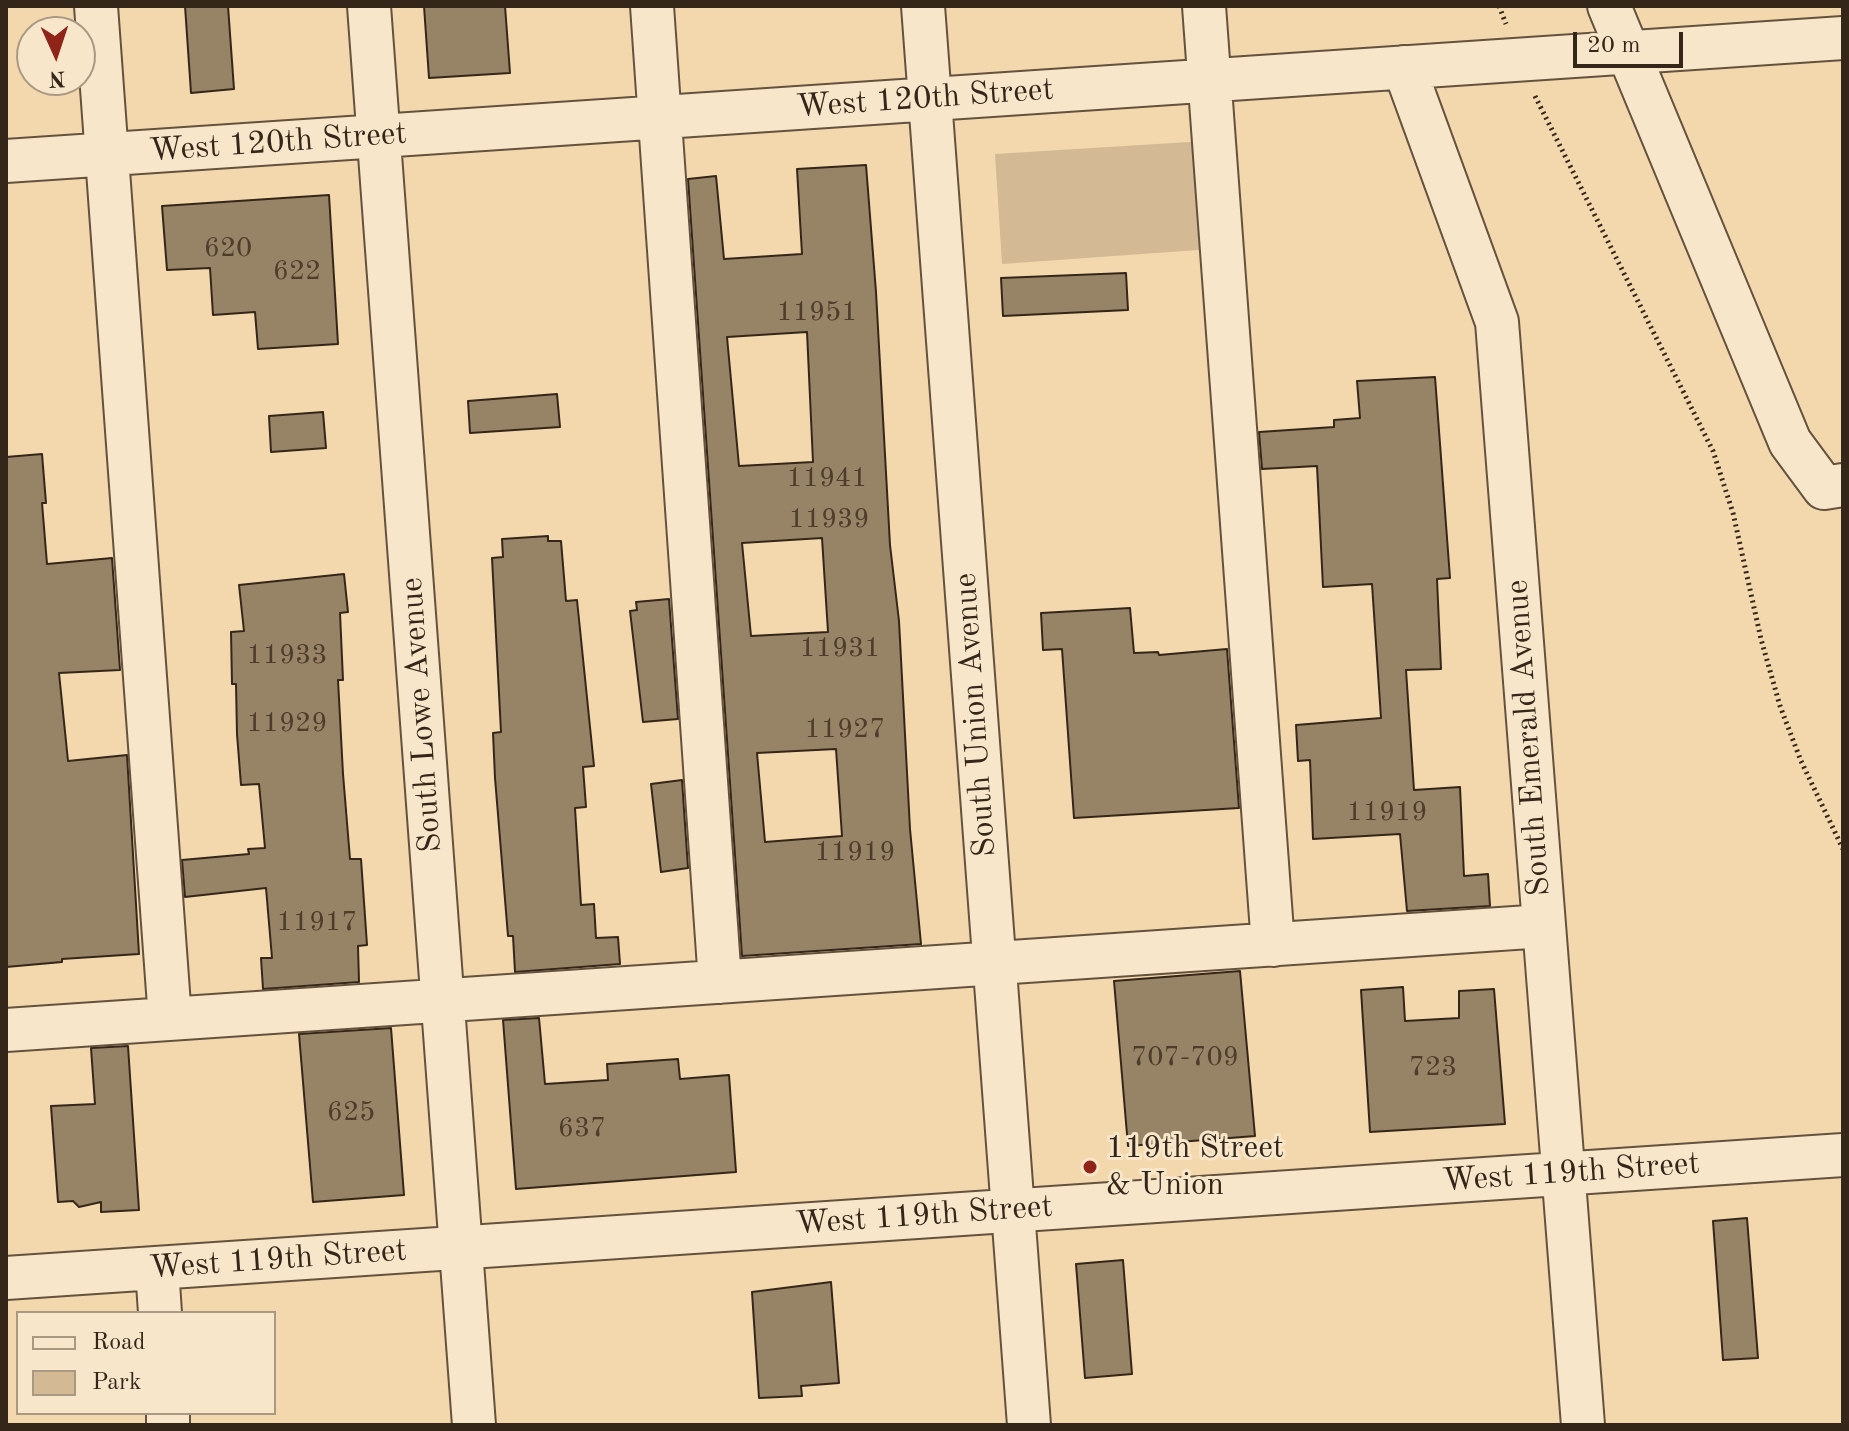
<!DOCTYPE html>
<html>
<head>
<meta charset="utf-8">
<style>
  body { margin:0 }
  #map { position:relative; width:1849px; height:1431px; overflow:hidden; background:#f3d8ae; font-family:"Old Standard TT",serif }
  canvas { display:block }
  .frame { position:absolute; inset:0; border:8px solid #342619; pointer-events:none }
  .legend { position:absolute; left:16px; top:1311px; width:260px; height:104px; box-sizing:border-box; background:#f7e6ca; border:2px solid #a99983; margin:0; padding:10px 14px; list-style:none; font-size:24px; color:#342619 }
  .legend li { display:flex; align-items:center; gap:16px; height:40px }
  .legend b { width:40px; border:2px solid #a99983 }
  .north { position:absolute; left:16px; top:16px; width:80px; height:80px; box-sizing:border-box; background:#f7e6ca; border:2px solid #a99983; border-radius:50%; rotate:177deg; font-size:22px; font-weight:700; line-height:32px; text-align:center; color:#342619 }
  .north::after { content:''; display:block; margin:auto; width:28px; height:36px; background:#8f2418; clip-path:polygon(50% 0,100% 100%,50% 72%,0 100%) }
  .scale { position:absolute; left:1573px; top:32px; width:110px; height:36px; box-sizing:border-box; border:4px solid #342619; border-top:0; padding-left:10px; font-size:24px; line-height:28px; white-space:nowrap; color:#342619; -webkit-text-stroke:6px #f7e6ca; paint-order:stroke }
</style>
</head>
<body>
<div id="map">
<canvas width="1849" height="1431"></canvas>
<div class="frame"></div>
<ul class="legend">
<li><b style="height:10px;background:#f7e6ca"></b>Road</li>
<li><b style="height:22px;background:#d3ba95"></b>Park</li>
</ul>
<div class="north">N</div>
<div class="scale">20 m</div>
</div>
<script>
const ctx = document.querySelector('canvas').getContext('2d');
ctx.lineJoin = 'round';
function fill(path, color) {
  ctx.fillStyle = color;
  ctx.fill(path, 'evenodd');
}
function strokePath(path, color, width, dash) {
  ctx.strokeStyle = color;
  ctx.lineWidth = width;
  ctx.lineCap = dash ? 'butt' : 'round';
  ctx.setLineDash(dash || []);
  ctx.stroke(path);
}
function drawText(font, color, halo, rows, align = 'center') {
  ctx.font = font + ' "Old Standard TT",serif';
  ctx.lineWidth = 6;
  ctx.setLineDash([]);
  ctx.textBaseline = 'middle';
  ctx.strokeStyle = halo;
  ctx.fillStyle = color;
  for (const [text, x, y, turn = 0] of rows) {
    ctx.save();
    ctx.translate(x, y);
    ctx.rotate((+turn || 0) * Math.PI / 180);
    ctx.textAlign = isNaN(turn) ? turn : align;
    if (halo) ctx.strokeText(text, 0, 0);
    ctx.fillText(text, 0, 0);
    ctx.restore();
  }
}
fill(new Path2D(`
  M1205,141L1212,249L1002,264L995,154Z`), '#d3ba95');
const building = new Path2D(`
  M185,6H228L234,89L191,93Z
  M424,6H505L510,73L429,78Z
  M866,165L876,292L890,545L899,621L910,829L921,944L742,956L688,179L716,176L724,259L802,254L797,169ZM807,332L813,462L739,466L727,337ZM822,538L828,632L751,636L742,543ZM836,749L842,836L765,842L757,753Z
  M329,195L338,344L258,349L255,312L213,315L210,268L167,270L162,206Z
  M1126,273L1128,310L1003,316L1001,278Z
  M1435,377L1450,578L1437,579L1441,669L1406,670L1414,790L1460,787L1464,876L1488,874L1490,906L1407,911L1400,834L1313,839L1310,760L1298,761L1296,725L1381,718L1372,584L1323,587L1317,466L1262,469L1259,432L1334,427V420L1360,418L1357,381Z
  M557,394L560,427L470,433L468,401Z
  M323,412L326,448L271,452L269,416Z
  M42,454L46,503H42L47,564L112,558L120,670L59,673L68,761L127,755L139,954L62,959V962L6,967V457Z
  M548,536V541H561L566,601L577,600L594,766L583,767L586,807L575,808L581,905L594,904L596,938L618,937L620,964L515,972L513,936H508L495,778L493,733L501,732L492,558L503,557L502,539Z
  M344,574L348,612L340,613L343,680H338L343,774L350,859H361L367,945L358,946L359,982L263,989L261,958H272L266,888L185,897L182,860L249,854L248,849L265,848L259,784L241,785L237,734L236,684H232L231,632L244,631L239,585Z
  M669,599L678,719L643,722L630,611L637,610L636,602Z
  M1130,608L1134,653L1158,652L1159,655L1227,649L1239,808L1074,818L1062,649L1043,650L1041,613Z
  M682,780L688,868L661,872L651,784Z
  M1240,971L1255,1136L1128,1146L1114,981Z
  M1403,987L1405,1021L1459,1018V991L1494,989L1505,1124L1370,1132L1361,990Z
  M539,1018L545,1084L608,1080L607,1064L678,1059L680,1079L729,1075L736,1172L516,1189L503,1020Z
  M391,1028L404,1195L313,1202L299,1034Z
  M128,1046L139,1210L101,1212V1202L79,1207L73,1201L58,1202L51,1106L95,1104L91,1048Z
  M1747,1218L1758,1358L1723,1360L1713,1221Z
  M1123,1260L1132,1374L1085,1378L1076,1264Z
  M831,1282L839,1383L801,1386L802,1396L759,1398L752,1292Z`);
fill(building, '#978366');
strokePath(building, '#342619', 2);
const minor = new Path2D(`
  M96,6L170,1019
  M369,6L474,1425
  M652,6L720,982
  M923,6L1029,1425
  M1204,6L1273,945
  M1609,6L1790,442L1824,488L1843,485
  M1404,67L1497,322L1583,1425
  M6,161L1843,38
  M6,1030L1544,926
  M157,1268L160,1313
  M6,1278L1843,1155
  M168,1413V1425`);
strokePath(minor, '#64523e', 46);
strokePath(new Path2D(`
  M1499,6L1506,24
  M1535,96L1713,451L1733,513L1761,639L1780,706L1801,761L1843,849`), '#342619', 5, [2, 4]);
strokePath(minor, '#f7e6ca', 42);
for (const [x, y, r, color] of [
  [1090,1167,8,"#8f2418"]
]) {
  const dot = new Path2D();
  dot.arc(x, y, r, 0, 2 * Math.PI);
  ctx.fillStyle = color;
  ctx.fill(dot);
  strokePath(dot, '#f7e6ca', 3);
}
drawText('28px', '#4d3d2c', null, [
  ["620",228,249],
  ["622",297,272],
  ["11951",817,313],
  ["11941",827,479],
  ["11939",829,520],
  ["11931",840,649],
  ["11933",287,656],
  ["11929",287,724],
  ["11927",845,730],
  ["11919",1387,813],
  ["11919",855,853],
  ["11917",317,923],
  ["707-709",1185,1058],
  ["723",1433,1068],
  ["625",351,1113],
  ["637",582,1129]
]);
drawText('32px', '#342619', '#f7e6ca', [
  ["West 120th Street",925,99,-4],
  ["West 120th Street",278,143,-4],
  ["South Lowe Avenue",422,715,-94],
  ["South Union Avenue",976,715,-94],
  ["South Emerald Avenue",1529,738,-94],
  ["West 119th Street",1571,1173,-4],
  ["West 119th Street",924,1216,-4],
  ["West 119th Street",278,1260,-4]
]);
drawText('32px', '#342619', '#f7e6ca', [
  ["119th Street",1106,1149],
  ["& Union",1106,1186]
], 'left');
</script>
</body>
</html>
